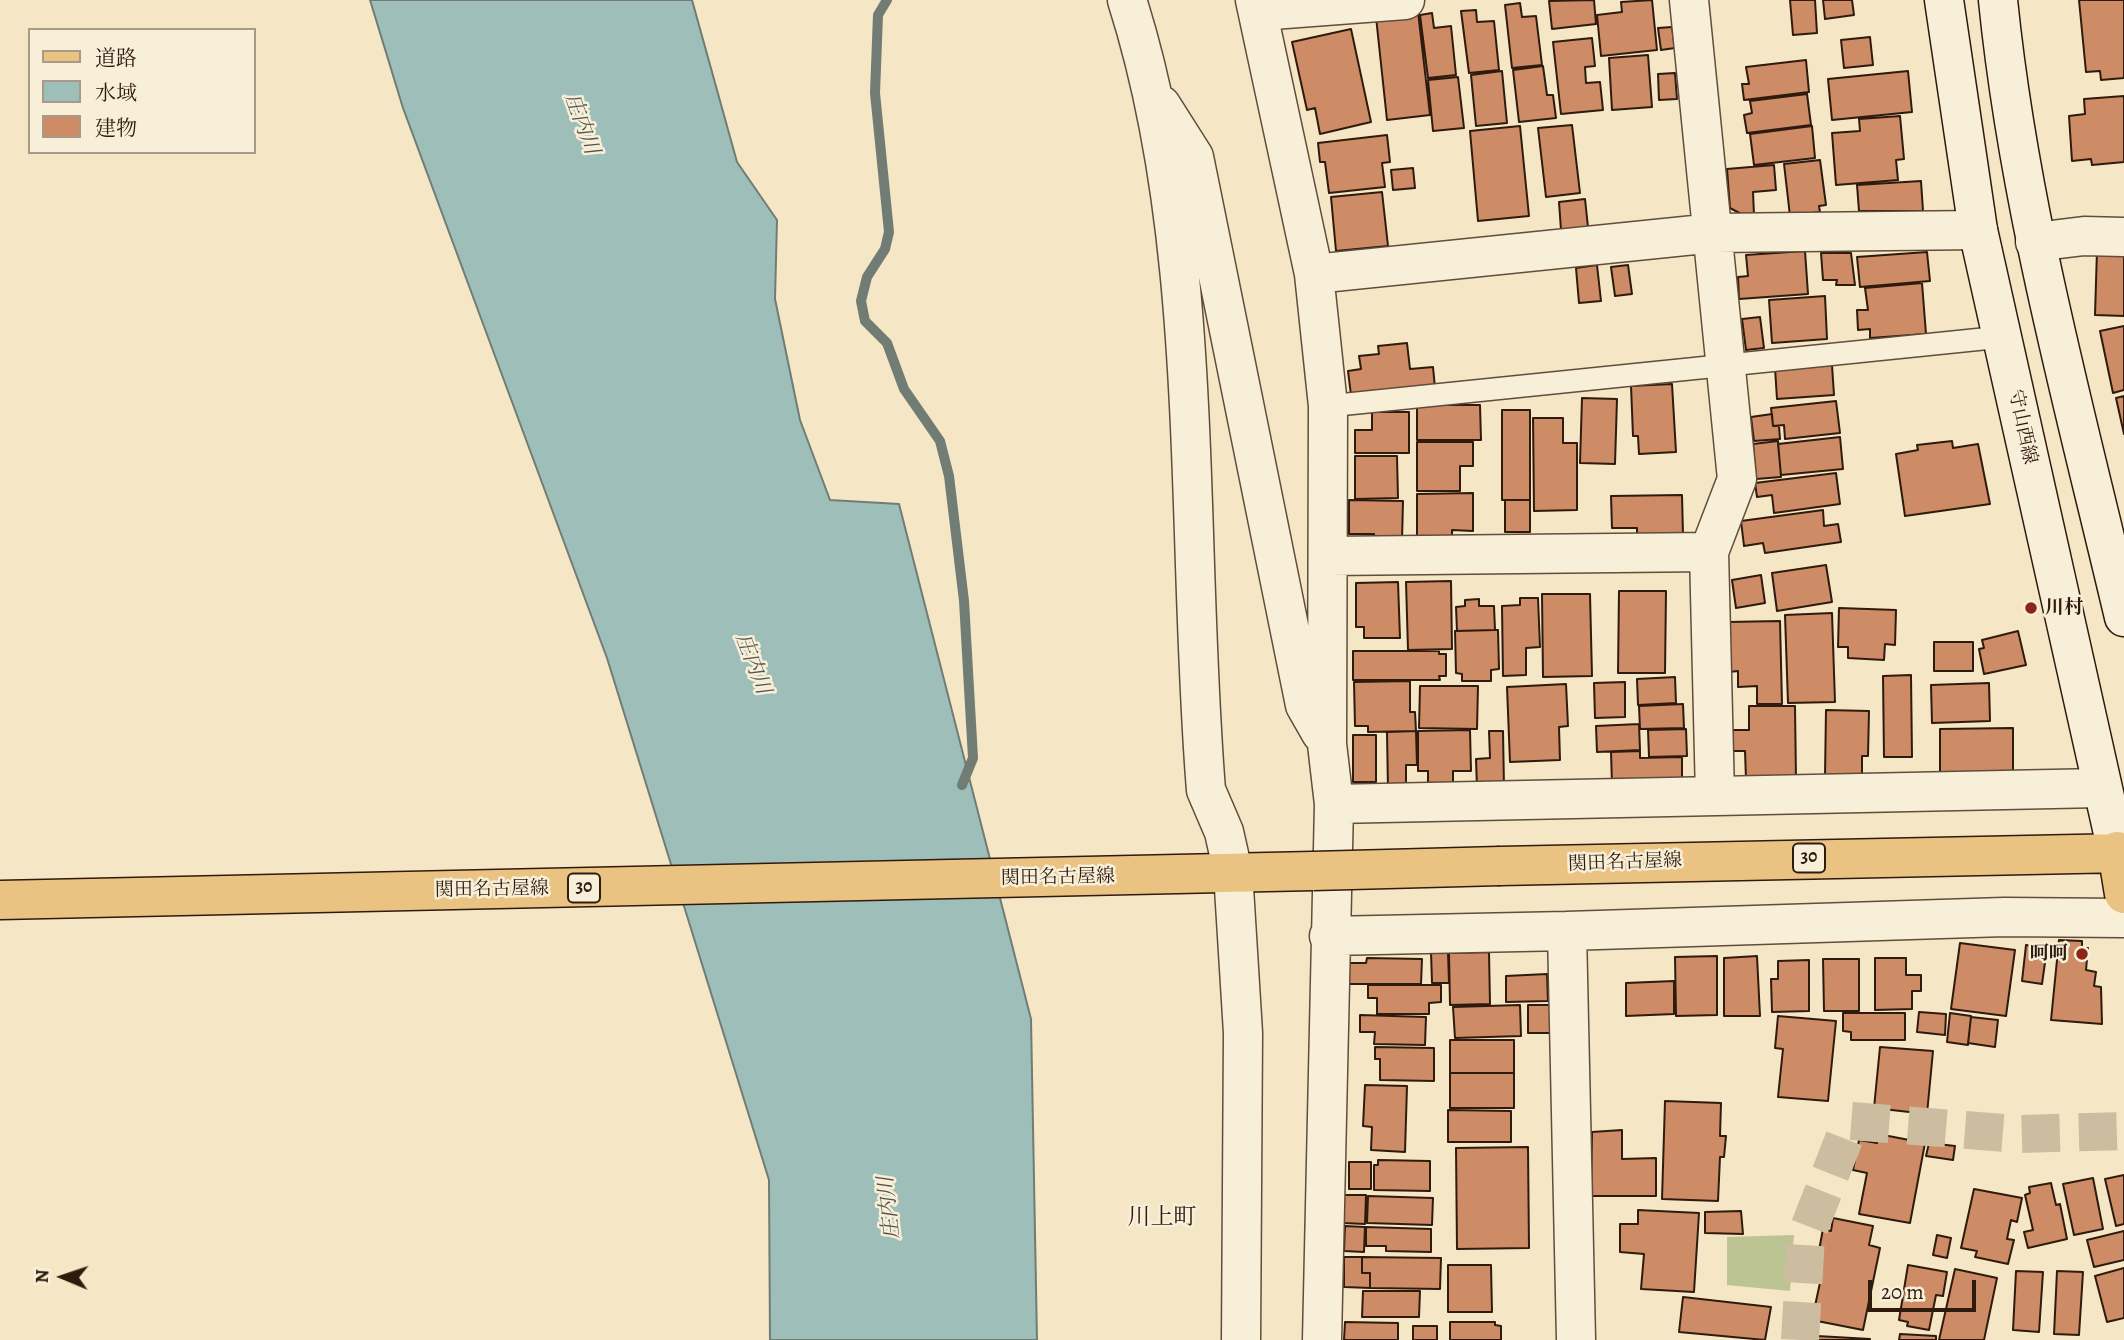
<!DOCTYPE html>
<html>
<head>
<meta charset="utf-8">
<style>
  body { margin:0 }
  #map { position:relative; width:2124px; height:1340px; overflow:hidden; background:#f5e6c5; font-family:Alegreya,"Noto Serif JP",serif }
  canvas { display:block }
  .legend { position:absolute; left:28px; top:28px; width:228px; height:126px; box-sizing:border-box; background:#f8efd9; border:2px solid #a89a88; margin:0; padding:9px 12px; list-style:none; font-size:21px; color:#2f1a0e }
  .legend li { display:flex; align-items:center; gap:14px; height:35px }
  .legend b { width:35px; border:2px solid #a89a88 }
  .north { position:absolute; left:28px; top:1242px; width:70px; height:70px; -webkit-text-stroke:5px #f8efd9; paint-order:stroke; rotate:272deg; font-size:19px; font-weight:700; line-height:28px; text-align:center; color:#2f1a0e }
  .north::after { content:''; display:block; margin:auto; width:24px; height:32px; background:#2f1a0e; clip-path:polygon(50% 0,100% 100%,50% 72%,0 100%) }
  .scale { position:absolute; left:1868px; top:1280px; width:108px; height:32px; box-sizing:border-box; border:4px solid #2f1a0e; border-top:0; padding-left:9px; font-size:21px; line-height:24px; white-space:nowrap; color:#2f1a0e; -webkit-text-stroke:5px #f8efd9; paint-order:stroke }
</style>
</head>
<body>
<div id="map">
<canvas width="2124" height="1340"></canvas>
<ul class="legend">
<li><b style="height:9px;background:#eac382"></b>道路</li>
<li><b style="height:19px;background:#9dbeb9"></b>水域</li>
<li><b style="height:19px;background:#cd8b66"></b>建物</li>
</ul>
<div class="north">N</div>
<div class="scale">20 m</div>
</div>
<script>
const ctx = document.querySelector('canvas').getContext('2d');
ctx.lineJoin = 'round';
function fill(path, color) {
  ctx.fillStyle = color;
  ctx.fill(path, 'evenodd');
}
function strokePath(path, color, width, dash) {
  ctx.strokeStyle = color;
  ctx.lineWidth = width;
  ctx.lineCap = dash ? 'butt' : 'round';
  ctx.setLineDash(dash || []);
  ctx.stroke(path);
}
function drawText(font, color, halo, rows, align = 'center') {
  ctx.font = font + ' Alegreya,"Noto Serif JP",serif';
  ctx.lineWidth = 5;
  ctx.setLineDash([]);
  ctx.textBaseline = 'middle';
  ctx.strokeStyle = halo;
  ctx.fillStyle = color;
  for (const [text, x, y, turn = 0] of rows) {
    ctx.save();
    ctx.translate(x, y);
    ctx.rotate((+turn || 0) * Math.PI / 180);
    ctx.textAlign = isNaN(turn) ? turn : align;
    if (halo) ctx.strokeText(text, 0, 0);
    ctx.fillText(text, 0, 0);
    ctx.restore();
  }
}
fill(new Path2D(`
  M1794,1235L1790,1291L1727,1285V1237Z`), '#bcc494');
const water = new Path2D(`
  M370,0H692L737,162L777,220L775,299L800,420L830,500L899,504L1031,1019L1037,1340H770L769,1180L607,658L403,108Z`);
fill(water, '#9dbeb9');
strokePath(water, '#717c75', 2);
strokePath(new Path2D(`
  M887,0L878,15L875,93L889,232L885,249L867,277L861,301L865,321L887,343L904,389L940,441L949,476L964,601L973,758L962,785`), '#717c75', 10);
const building = new Path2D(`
  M1594,0L1596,24L1552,29L1549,1Z
  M1652,0L1657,50L1601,56L1597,15L1622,12L1621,2Z
  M1790,0H1815L1817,33L1793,35Z
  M1823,0H1852L1854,15L1825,19Z
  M2079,0H2124V78L2101,80L2100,71L2086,72Z
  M1520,3L1522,17L1536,16L1542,65L1512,68L1505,5Z
  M1476,10L1477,22L1494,21L1499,70L1469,73L1461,11Z
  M1418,12L1430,115L1387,120L1376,17Z
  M1432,13L1434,28L1451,26L1456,75L1428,78L1420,15Z
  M1672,27L1675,48L1661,50L1658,28Z
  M1351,29L1371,122L1320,134L1315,108L1307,110L1292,42Z
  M1870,37L1873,65L1844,68L1841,40Z
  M1592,38L1595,66L1585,67L1586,83L1600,82L1603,110L1561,114L1553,42Z
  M1648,55L1652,107L1612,110L1609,58Z
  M1806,60L1809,92L1744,100L1742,84H1749L1746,67Z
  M1543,66L1547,95H1553L1556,118L1519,122L1513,70Z
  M1502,71L1507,123L1476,126L1471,75Z
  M1908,71L1912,112L1832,120L1828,79Z
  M1675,73L1677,99L1659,100L1658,74Z
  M1458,77L1464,128L1433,131L1428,80Z
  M1807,94L1811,125L1747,133L1744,115L1752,113L1750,101Z
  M2124,96V162L2092,165L2091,159L2072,161L2069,116L2085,114L2084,99Z
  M1900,116L1904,159L1896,160L1898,180L1836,185L1832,133L1860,131L1859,119Z
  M1572,125L1580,193L1546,197L1538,128Z
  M1520,126L1529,216L1478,221L1470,131Z
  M1812,126L1815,158L1754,165L1750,134Z
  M1387,135L1390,162L1382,163L1385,187L1329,193L1325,162H1320L1318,143Z
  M1820,160L1826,205L1819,206L1820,212L1790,216L1784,164Z
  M1774,165L1776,190L1753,192L1754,215L1745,216L1730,208L1727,169Z
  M1413,168L1415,188L1393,190L1391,170Z
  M1921,181L1923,211H1859L1857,185Z
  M1382,192L1388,246L1336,251L1331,197Z
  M1585,199L1588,227L1561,230L1559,202Z
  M2097,250L2124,251V316L2095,315Z
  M1805,251L1808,294L1739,299L1738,277L1748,276L1746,255Z
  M1927,252L1930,281L1860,287L1857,257Z
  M1821,253H1851L1855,285H1836L1837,280H1823Z
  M1597,265L1601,301L1579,303L1576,268Z
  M1628,265L1632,294L1615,296L1611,267Z
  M1922,283L1926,334L1870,338V329L1858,330L1857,310H1868L1865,288Z
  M1825,296L1827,339L1772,343L1769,300Z
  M1760,317L1764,348L1746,350L1742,319Z
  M2124,326V390L2113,393L2100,331Z
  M1407,343L1410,369L1433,367L1435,388L1351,395L1348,371L1361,369L1359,356L1379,354L1378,346Z
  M1832,365L1834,395L1777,399L1775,368Z
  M1672,384L1676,452L1639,454L1638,436H1633L1631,386Z
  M2124,396V434L2116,398Z
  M1582,398L1617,399L1615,464L1580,463Z
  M1836,401L1840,433L1785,439L1784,425L1773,426L1771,408Z
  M1417,405H1480L1481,440H1417Z
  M1502,410H1530V500H1502Z
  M1372,412H1409V453H1355V430H1372Z
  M1772,414L1773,426H1779L1780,439L1754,441L1751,417Z
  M1533,418H1563V443H1577V510L1534,511Z
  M1840,437L1843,469L1781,475L1778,444Z
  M1778,441L1781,477L1756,479L1753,444Z
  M1952,441L1953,448L1978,444L1990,504L1905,516L1896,454L1918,450L1917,445Z
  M1417,442H1473V466H1460V491H1417Z
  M1355,456H1397L1398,498L1355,499Z
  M1836,473L1840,504L1774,513L1772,495L1757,497L1755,483Z
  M1473,493V531L1452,530V541L1417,542V494Z
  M1682,495L1683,535L1637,536V528H1612L1611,496Z
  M1349,500L1403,501L1402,541H1374V534H1349Z
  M1505,500H1530V532H1505Z
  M1823,510L1824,526L1838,524L1841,542L1765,553L1763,543L1744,546L1741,521Z
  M1826,565L1832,602L1777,611L1772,573Z
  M1761,575L1765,603L1736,608L1732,580Z
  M1451,581L1452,649L1408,650L1406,582Z
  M1398,582L1400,638H1364V627H1356V583Z
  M1619,591H1666L1665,673H1618Z
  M1542,594H1590L1592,676L1543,677Z
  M1520,598H1538L1540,647L1526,648V675L1503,676L1502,606L1520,605Z
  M1479,599V606H1494L1495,630L1457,631L1456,607L1465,606V600Z
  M1839,608L1896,610L1895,645L1885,644L1884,660L1848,658V647H1838Z
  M1832,613L1835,702L1788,703L1785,615Z
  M1780,621L1782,704H1757V686L1738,687V671L1729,672L1728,622Z
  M1495,630H1498L1499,669L1491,670V681H1462V674L1456,673L1455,631Z
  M2018,631L2026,665L1984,674L1979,649L1984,648L1982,640Z
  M1934,642H1973V671H1934Z
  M1353,651H1439V654H1446V676H1439L1440,680H1353Z
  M1911,675L1912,757H1884L1883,676Z
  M1675,677L1676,703L1638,705L1637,679Z
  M1410,681V712H1415L1416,731L1368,732V726H1355L1354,682Z
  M1625,682V717L1595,718L1594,683Z
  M1989,683L1990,721L1932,723L1931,685Z
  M1566,684L1568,726L1559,727L1560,760L1510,762L1507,687Z
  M1420,686H1478L1477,729L1419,728Z
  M1683,704L1684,728L1640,729L1639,706Z
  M1749,706H1795L1796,780L1746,779L1745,751H1733V730H1749Z
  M1826,710L1869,711L1868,756H1862V776H1825Z
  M1639,724L1640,750L1597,752L1596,726Z
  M2013,728V776L1940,777V729Z
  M1686,729L1687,756L1649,757L1648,730Z
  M1470,730L1471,771H1453V783H1428V771H1418V731Z
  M1416,731L1417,765H1406V789L1388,790L1387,732Z
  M1489,731H1503L1504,788H1477L1476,759L1490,758Z
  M1353,735H1376V782H1353Z
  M1640,751V758L1682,757V783L1612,785L1611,752Z
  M2059,940L2082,941V948H2088L2086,970L2096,972L2094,986L2101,987L2102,1024L2051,1020Z
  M1960,943L2015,950L2006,1016L1951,1009Z
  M2026,945L2047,948L2042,984L2022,981Z
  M1431,952H1448L1449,983H1432Z
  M1489,952L1490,1004L1450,1005L1449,953Z
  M1717,956V1015L1676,1016L1675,957Z
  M1757,956L1760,1016H1724V958Z
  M1367,958L1422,959L1421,984H1343L1345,963H1366Z
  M1875,958H1906V975H1921V991H1912V1009L1875,1010Z
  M1823,959H1859V1011H1824Z
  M1809,960V1011L1772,1012L1771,979H1778V961Z
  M1547,974L1548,1001L1506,1002V976Z
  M1674,981V1014L1626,1016V983Z
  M1368,985H1441V1002L1429,1003V1014H1377V998H1368Z
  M1520,1005L1521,1036L1455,1038L1453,1007Z
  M1528,1005H1552V1033H1528Z
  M1919,1012L1946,1014L1945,1035L1917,1032Z
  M1843,1013H1905V1040H1851V1032L1843,1031Z
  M1950,1013L1971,1016L1968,1045L1947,1042Z
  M1360,1015L1426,1017L1425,1045L1374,1044L1375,1032H1360Z
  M1778,1016L1836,1021L1828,1101L1778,1097L1783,1049L1775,1048Z
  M1971,1017L1998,1020L1995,1047L1968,1043Z
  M1450,1040H1514V1073H1450Z
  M1375,1047L1434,1048V1081L1380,1080V1059H1375Z
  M1880,1047L1933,1051L1927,1114L1874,1108Z
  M1450,1073H1514V1108H1450Z
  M1365,1085L1407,1086L1405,1152L1371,1150L1372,1127L1363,1126Z
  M1665,1101L1721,1103L1720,1136H1726L1724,1157H1720L1718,1201L1662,1199Z
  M1448,1110L1511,1111V1142H1448Z
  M1622,1130V1159L1656,1158V1196H1591L1592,1132Z
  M1878,1134L1925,1143L1910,1223L1859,1214L1867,1173L1853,1170L1859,1140L1877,1143Z
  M1929,1143L1955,1146L1953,1160L1926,1156Z
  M1528,1147L1529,1248L1457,1249L1456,1148Z
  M1378,1160L1430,1161V1191L1374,1190V1165H1378Z
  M1349,1162H1371V1189H1349Z
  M2124,1175V1224L2116,1226L2105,1179Z
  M2093,1178L2103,1229L2074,1235L2063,1184Z
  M2051,1183L2056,1205L2060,1204L2067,1239L2028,1248L2024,1232L2033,1230L2025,1195L2030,1193L2029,1187Z
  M1974,1189L2022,1198L2017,1222L2011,1220L2007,1239L2014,1240L2008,1264L1975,1257L1977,1251L1961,1248Z
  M1344,1195H1366L1365,1224L1343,1223Z
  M1368,1196L1433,1198L1432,1225L1367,1223Z
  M1638,1210L1699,1213L1694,1292L1641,1289L1644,1254L1620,1252V1224H1638Z
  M1741,1211L1743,1234L1705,1233V1212Z
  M1833,1218L1873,1226L1869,1245L1880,1248L1863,1330L1812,1320L1821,1278L1814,1277L1823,1229L1831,1231Z
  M1345,1226L1365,1227L1364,1252L1344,1251Z
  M1366,1227L1431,1229V1252L1386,1251V1246H1366Z
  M2124,1231V1260L2094,1267L2087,1240Z
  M1937,1235L1951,1238L1947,1258L1933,1255Z
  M1344,1257H1362V1273H1370V1288L1344,1287Z
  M1362,1257L1441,1258L1440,1289L1370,1288V1273H1362Z
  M1448,1265H1491L1492,1312H1448Z
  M1908,1265L1947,1272L1943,1296L1936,1295L1929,1330L1907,1326L1908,1322L1899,1320Z
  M2124,1268V1318L2107,1322L2095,1276Z
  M1955,1269L1997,1278L1984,1340H1939Z
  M2016,1271L2043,1272L2039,1332L2013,1330Z
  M2057,1271L2083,1272L2079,1335L2054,1334Z
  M1363,1291H1420L1419,1317H1362Z
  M1683,1297L1771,1307L1765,1340L1679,1332Z
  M1345,1322L1398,1323V1340H1344Z
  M1450,1322H1495V1325L1501,1326V1340H1450Z
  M1413,1326H1437V1340H1413Z
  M1900,1334L1936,1336V1340H1899Z
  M1817,1336L1870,1339V1340H1816Z`);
fill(building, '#cd8b66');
strokePath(building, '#2f1a0e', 2);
strokePath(new Path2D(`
  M1800,1340L1806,1236L1851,1121L2018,1134L2124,1131`), '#cdbda0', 38, [38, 19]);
const service = new Path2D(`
  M1328,406L2002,337`);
const minor = new Path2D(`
  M1127,0C1206,247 1185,533 1206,790L1224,832L1233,872L1236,920L1243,1033L1241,1340
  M1255,0L1314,274L1328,406L1327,744L1334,804L1322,1340
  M1689,0L1737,479L1709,552L1715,796
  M1259,11L1405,0
  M1161,105L1194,157L1305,705L1321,733
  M2035,242L2084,236L2124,237
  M1314,274L1714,233L1978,230
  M1329,556L1709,552
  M1334,804L2100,788
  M1567,931L2004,917L2124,918
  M1329,936L1567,931L1576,1340`);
const secondary = new Path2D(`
  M1944,0L1978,230L2117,851
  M1998,0C2019,209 2076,413 2124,617`);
const primary = new Path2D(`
  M2117,851L2124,894
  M1500,866L2124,853
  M0,900L1313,871`);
strokePath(service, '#604d3c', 24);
strokePath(minor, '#604d3c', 41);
strokePath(secondary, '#2f1a0e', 41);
strokePath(primary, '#2f1a0e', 41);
strokePath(service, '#f8efd9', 21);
strokePath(minor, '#f8efd9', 38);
strokePath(secondary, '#f8efd9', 38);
strokePath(primary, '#eac382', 38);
const primaryBridge = new Path2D(`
  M1313,871L1500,866`);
strokePath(primaryBridge, '#2f1a0e', 41, []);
strokePath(primaryBridge, '#eac382', 38);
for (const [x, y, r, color] of [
  [2031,608,7,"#8f2418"],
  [2082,954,7,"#8f2418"]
]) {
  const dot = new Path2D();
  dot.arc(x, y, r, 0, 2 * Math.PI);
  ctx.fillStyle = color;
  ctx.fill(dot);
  strokePath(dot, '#f8efd9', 2.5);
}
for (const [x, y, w] of [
  [1809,858,32],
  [584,888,32]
]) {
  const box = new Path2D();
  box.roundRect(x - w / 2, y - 14.5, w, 29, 5);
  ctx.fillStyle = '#f8efd9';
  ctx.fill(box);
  strokePath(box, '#2f1a0e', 2);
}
drawText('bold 18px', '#2f1a0e', null, [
  ["30",1809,858],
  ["30",584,888]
]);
drawText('19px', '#2f1a0e', '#f8efd9', [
  ["守山西線",2022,427,78],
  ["関田名古屋線",1625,863,-2],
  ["関田名古屋線",1058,878,-1],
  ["関田名古屋線",492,890,-1]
]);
drawText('bold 19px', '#2f1a0e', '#f8efd9', [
  ["川村",2045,608],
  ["呵呵",2068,954,"right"]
], 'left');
drawText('italic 21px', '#56534a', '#f8efd9', [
  ["庄内川",581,124,70],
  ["庄内川",752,664,69],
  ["庄内川",890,1208,-96]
]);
drawText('23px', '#2f1a0e', '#f8efd9', [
  ["川上町",1162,1218]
]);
</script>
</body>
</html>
